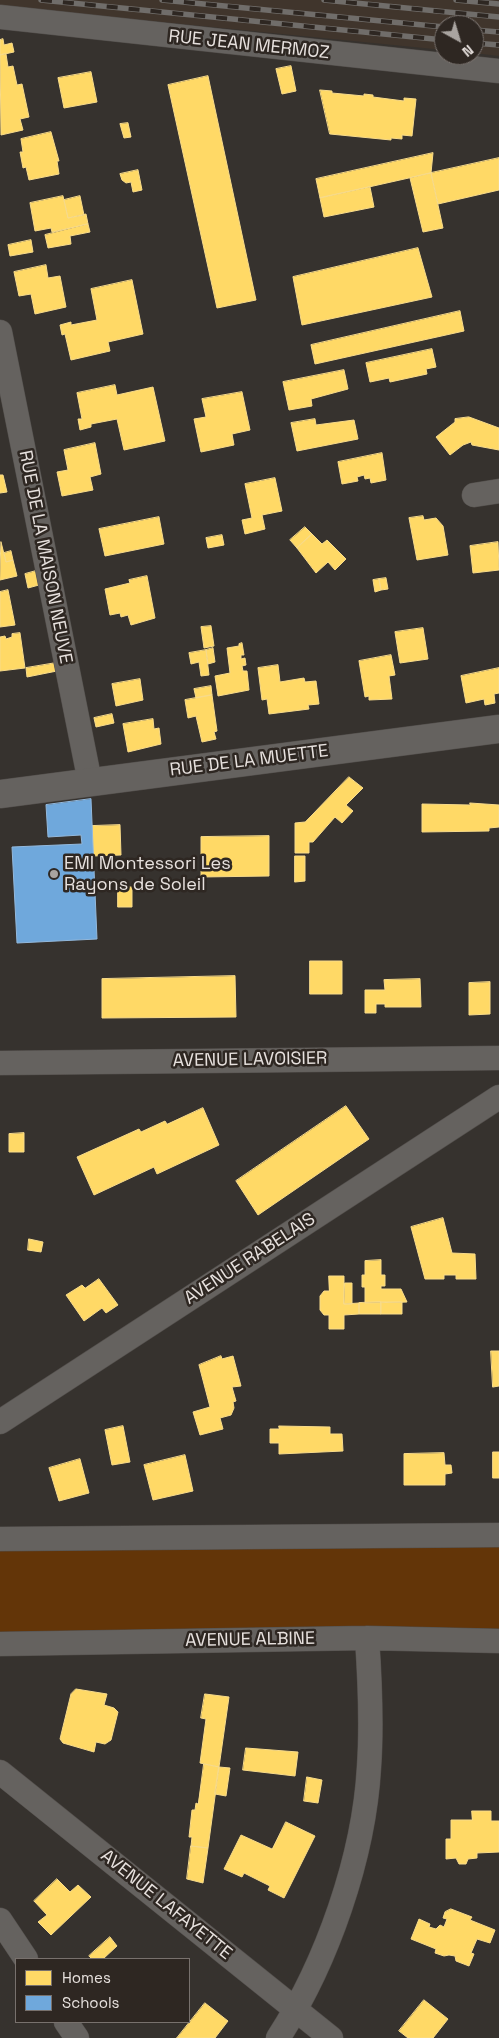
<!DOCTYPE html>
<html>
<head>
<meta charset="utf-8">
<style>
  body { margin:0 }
  #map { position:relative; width:499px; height:2038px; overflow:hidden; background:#36322e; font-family:"Space Grotesk",sans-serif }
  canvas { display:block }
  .legend { position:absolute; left:15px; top:1958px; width:175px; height:65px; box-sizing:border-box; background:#2e2722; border:1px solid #78716d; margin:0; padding:6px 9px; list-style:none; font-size:15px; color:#e7e1de }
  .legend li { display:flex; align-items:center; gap:10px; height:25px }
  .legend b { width:25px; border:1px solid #78716d }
  .north { position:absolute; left:434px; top:15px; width:50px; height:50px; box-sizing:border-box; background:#2e2722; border:1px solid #78716d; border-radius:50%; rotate:141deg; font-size:14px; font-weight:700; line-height:20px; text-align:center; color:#e7e1de }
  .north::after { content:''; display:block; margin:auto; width:18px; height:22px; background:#a9a4a0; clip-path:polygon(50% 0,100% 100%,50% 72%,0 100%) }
</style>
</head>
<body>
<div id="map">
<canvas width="499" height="2038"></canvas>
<ul class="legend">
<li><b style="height:14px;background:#ffd966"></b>Homes</li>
<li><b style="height:14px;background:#6fa8dc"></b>Schools</li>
</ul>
<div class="north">N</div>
</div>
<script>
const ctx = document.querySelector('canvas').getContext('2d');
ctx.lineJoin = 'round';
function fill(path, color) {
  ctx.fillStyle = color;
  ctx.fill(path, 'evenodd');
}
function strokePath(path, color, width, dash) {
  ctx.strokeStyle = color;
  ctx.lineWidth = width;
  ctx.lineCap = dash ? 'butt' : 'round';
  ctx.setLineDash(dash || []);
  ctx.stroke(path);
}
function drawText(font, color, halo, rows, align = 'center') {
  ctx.font = font + ' "Space Grotesk",sans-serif';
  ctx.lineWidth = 5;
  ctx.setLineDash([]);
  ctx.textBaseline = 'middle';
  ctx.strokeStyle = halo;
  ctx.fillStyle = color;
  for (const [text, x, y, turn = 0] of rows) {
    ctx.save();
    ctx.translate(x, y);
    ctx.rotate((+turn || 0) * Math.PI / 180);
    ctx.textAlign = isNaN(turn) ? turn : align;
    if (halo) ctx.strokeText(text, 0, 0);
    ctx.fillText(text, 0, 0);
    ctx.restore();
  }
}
fill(new Path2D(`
  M0,0H499V56L474,53V25H444V50L0,6Z`), '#40352c');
fill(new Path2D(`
  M499,1544V1632L0,1635V1547Z`), '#633508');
const homes = new Path2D(`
  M3,39L4,45L12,43L14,52L0,55V40Z
  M6,54L8,67L13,66L17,85L22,84L29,117L20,119L23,130L1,135L0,55Z
  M291,66L296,91L282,94L276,69Z
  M91,72L97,102L64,108L58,78Z
  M208,76L256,300L217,308L168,85Z
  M320,90L332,91V93L364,96V94L373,95V97L404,101V98L416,99L412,136L402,135V139L391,138V140L330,134Z
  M128,123L131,137L124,138L120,124Z
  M51,132L59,161H57L59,174L29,180L26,167L23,168L20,152H23L21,139Z
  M433,153L431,173L320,198L316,179Z
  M499,158V190L438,204L431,173Z
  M138,170L142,190L133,192L131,182L126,183L122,180L120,174Z
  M431,173L443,228L423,232L410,178Z
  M370,187L374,207L324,217L320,198Z
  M63,196L68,218L86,214L88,224L52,232L51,228L35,231L30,203Z
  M80,196L84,215L68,218L64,200Z
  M88,224L90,232L70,236L71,244L48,248L45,235Z
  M31,240L33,252L10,256L8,245Z
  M418,248L432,297L302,325L293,277Z
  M46,265L48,278L60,276L66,307L35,314L31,294L19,296L14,272Z
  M132,280L143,334L108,342L110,351L71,360L65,334L62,335L60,325L71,322V325L97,320L91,289Z
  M460,311L464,331L315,364L311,345Z
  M432,349L436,367L426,369L427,374L390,382L389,378L370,382L366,363Z
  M344,370L348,389L311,399L312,406L289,410L283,382Z
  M115,385L117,395L153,387L165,441L124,450L117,419L91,424V427L80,430L78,419H82L77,393Z
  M242,392L250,430L232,434L234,445L201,452L194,419L206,417L202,399Z
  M469,417L499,428V450L472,445L471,442L463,445L450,455L436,437L455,422V419Z
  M315,419L316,425L354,420L358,439L297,451L291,423Z
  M95,443L101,474L90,477L93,490L62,496L57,472L68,470L64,450Z
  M382,453L386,480L371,483L370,478L365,479L364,475L357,477L358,481L342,484L338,462Z
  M0,475H3L7,492L0,493Z
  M275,478L282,511L262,515L265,529L245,534L242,520L252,518L245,484Z
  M423,516L424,520L436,518L443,526L448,555L417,560L409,518Z
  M159,517L164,544L105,556L99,529Z
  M305,527L312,534L297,548L290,540Z
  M312,534L322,544L327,540L346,559L335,570L328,562L316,573L297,548Z
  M222,535L224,545L208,548L206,538Z
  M1,542L6,562L13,560L17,576L0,580Z
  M498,542L499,570L473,573L470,546Z
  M11,551L13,560L6,562L4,553Z
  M36,571L39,585L28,588L25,574Z
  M147,576L155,618L131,625L128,615L121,617L120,613L110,615L105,589L130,583L129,580Z
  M386,578L388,589L381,590L379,579Z
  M379,579L381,590L375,592L373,580Z
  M8,590L15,625L0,627V592Z
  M211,626L214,646L204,648L201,627Z
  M423,628L428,659L400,663L395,632Z
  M20,633L25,668L0,671V637L5,636L6,639L12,637V634Z
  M242,643L244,655H241V659L245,658L246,665L242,666L243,671H247L249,690L218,696L215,676L230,673L227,648L239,646V644Z
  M213,648L215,662L208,664L206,650Z
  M206,650L209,675L201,676L199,662L191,664L189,653Z
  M391,655L395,675L389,676L392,699L369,700V696L365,697L359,661Z
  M56,663L57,671L27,677L26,668Z
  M278,665L280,682L304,678L305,682L316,681L319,704L308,705L309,709L269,714L267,699L262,700L258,668Z
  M499,668V693L494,694L495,703L485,705L484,699L466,703L461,676Z
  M140,679L143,700L116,706L112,684Z
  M211,686L212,695L196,698L194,689Z
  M212,695L217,731L214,732L216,739L202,742L196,716L188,718L185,700Z
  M112,714L114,723L96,727L94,718Z
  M153,719L154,729L159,728L161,744L128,752L123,724Z
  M349,777L363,788L346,805L353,811L342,823L335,817L313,842H309V853H295V823L305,822Z
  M470,803L499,805V827L489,828V831L422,832V804L470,805Z
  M120,825L121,855L93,856L92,826Z
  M269,836V876L201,877V837Z
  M295,856H305V881L295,882Z
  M118,887H132V907H118Z
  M310,961H342V994H310Z
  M235,976L236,1017L102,1018V979Z
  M420,979L421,1007H385V1004H376V1013H365V990H385L384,980Z
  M490,982V1014L469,1015V983Z
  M346,1106L369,1139L258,1215L236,1181Z
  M203,1108L219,1145L157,1174L154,1167L94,1195L77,1157L139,1129L141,1132L165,1121L167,1124Z
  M24,1133V1152H9V1134Z
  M443,1218L452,1253L475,1254L476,1279H456V1275H444V1279H425L411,1227Z
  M29,1239L43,1242L41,1252L28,1250Z
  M381,1260V1275H385V1286H381V1289H401L407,1302L365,1303V1287H362V1275H365V1261Z
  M329,1276H344V1304L359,1303V1314L344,1315V1329H329V1315H324L320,1310V1296L324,1291H329Z
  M99,1279L118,1305L106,1313L102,1308L84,1321L66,1295L82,1285L85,1288Z
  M345,1283H352V1304H344Z
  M381,1302H402V1314H381Z
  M381,1302V1314H359V1303Z
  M491,1351H499V1386L493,1387Z
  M221,1356L222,1359L233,1356L241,1386L232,1387L236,1401L233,1402L234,1408L231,1415L220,1418L223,1429L200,1435L193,1412L210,1407L199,1365Z
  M123,1426L130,1462L112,1465L105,1430Z
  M279,1426L330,1427V1434H342L343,1451L279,1454V1443H270V1429H279Z
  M493,1452H499V1478H493Z
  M444,1453L445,1465H451L452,1473L445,1474V1485H404V1454Z
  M185,1455L193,1491L153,1500L144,1465Z
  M80,1459L89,1493L59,1501L49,1468Z
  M76,1689L107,1694L104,1705L114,1708L118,1712L111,1740L105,1744L96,1742L94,1752L63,1743L60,1739L71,1694Z
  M205,1694L229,1697L219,1767L200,1763L206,1719L201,1718Z
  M246,1748L298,1752L295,1776L243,1770Z
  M204,1764L219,1767L208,1848L191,1846L192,1837H189L192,1810H195L196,1803L198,1804Z
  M219,1767L230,1768L226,1796L215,1794Z
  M307,1777L322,1780L318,1803L304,1801Z
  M472,1811H491V1821H499V1852L477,1853V1858L468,1859L466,1864H459L456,1858L446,1859V1839H451V1820H472Z
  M286,1822L315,1836L284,1898L268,1890L270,1886L244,1873L242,1877L224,1869L241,1835L272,1849Z
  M191,1846L208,1848L203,1883L187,1879Z
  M57,1879L70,1892L78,1885L91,1897L51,1935L38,1922L47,1915L34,1901Z
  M451,1909L472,1917L470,1920L495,1930L490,1943L477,1939L471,1953L474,1954L469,1966L456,1961L455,1956L449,1955L444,1956L435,1953L436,1949L411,1939L419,1919L430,1924L429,1927L436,1929L440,1925L444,1927L447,1919L443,1918L445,1912Z
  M110,1937L117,1946L103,1959H92L89,1956Z
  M424,2000L448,2019L433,2038H408L399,2031Z
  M205,2003L228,2021L215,2038H177Z`);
fill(homes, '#ffd966');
strokePath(homes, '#f8db8a', 1);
const schools = new Path2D(`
  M91,799L97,939L17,943L12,847L82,844L81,835L48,837L46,805Z`);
fill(schools, '#6fa8dc');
strokePath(schools, '#93b9dd', 1);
const minor = new Path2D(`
  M0,17L499,71
  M0,332L90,782
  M474,495L499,491
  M0,1063L499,1058
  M0,1422L499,1097
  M0,1539L499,1535
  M0,1644L367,1638L499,1641
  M0,1772L331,2038
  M0,1920L26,1959
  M66,2022L77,2038
  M278,2038C327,1963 364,1857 369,1767C372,1724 370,1681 367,1638`);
const tertiary = new Path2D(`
  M0,794L499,729`);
strokePath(minor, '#524e4b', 25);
strokePath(tertiary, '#524e4b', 29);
strokePath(minor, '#65625f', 24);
strokePath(tertiary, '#65625f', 28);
const rail = new Path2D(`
  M41,0L444,40
  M162,0L444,27
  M324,0L499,17
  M456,0L499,4
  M474,30L499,32
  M474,43L499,45`);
strokePath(rail, '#706d6a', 5.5);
strokePath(rail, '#2e2722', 4, [11]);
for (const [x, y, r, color] of [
  [54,874,5,"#a9a4a0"]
]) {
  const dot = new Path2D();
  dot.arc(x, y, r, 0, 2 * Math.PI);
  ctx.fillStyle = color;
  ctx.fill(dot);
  strokePath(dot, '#2e2722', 2);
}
drawText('18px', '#e7e1de', '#2e2722', [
  ["RUE JEAN MERMOZ",249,45,6],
  ["RUE DE LA MAISON NEUVE",45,557,79],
  ["RUE DE LA MUETTE",249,761,-7],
  ["AVENUE LAVOISIER",250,1060,-1],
  ["AVENUE RABELAIS",250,1259,-33],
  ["AVENUE ALBINE",250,1640,-1],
  ["AVENUE LAFAYETTE",166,1905,39]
]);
drawText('18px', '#e7e1de', '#2e2722', [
  ["EMI Montessori Les",64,864],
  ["Rayons de Soleil",64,885]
], 'left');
</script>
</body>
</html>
